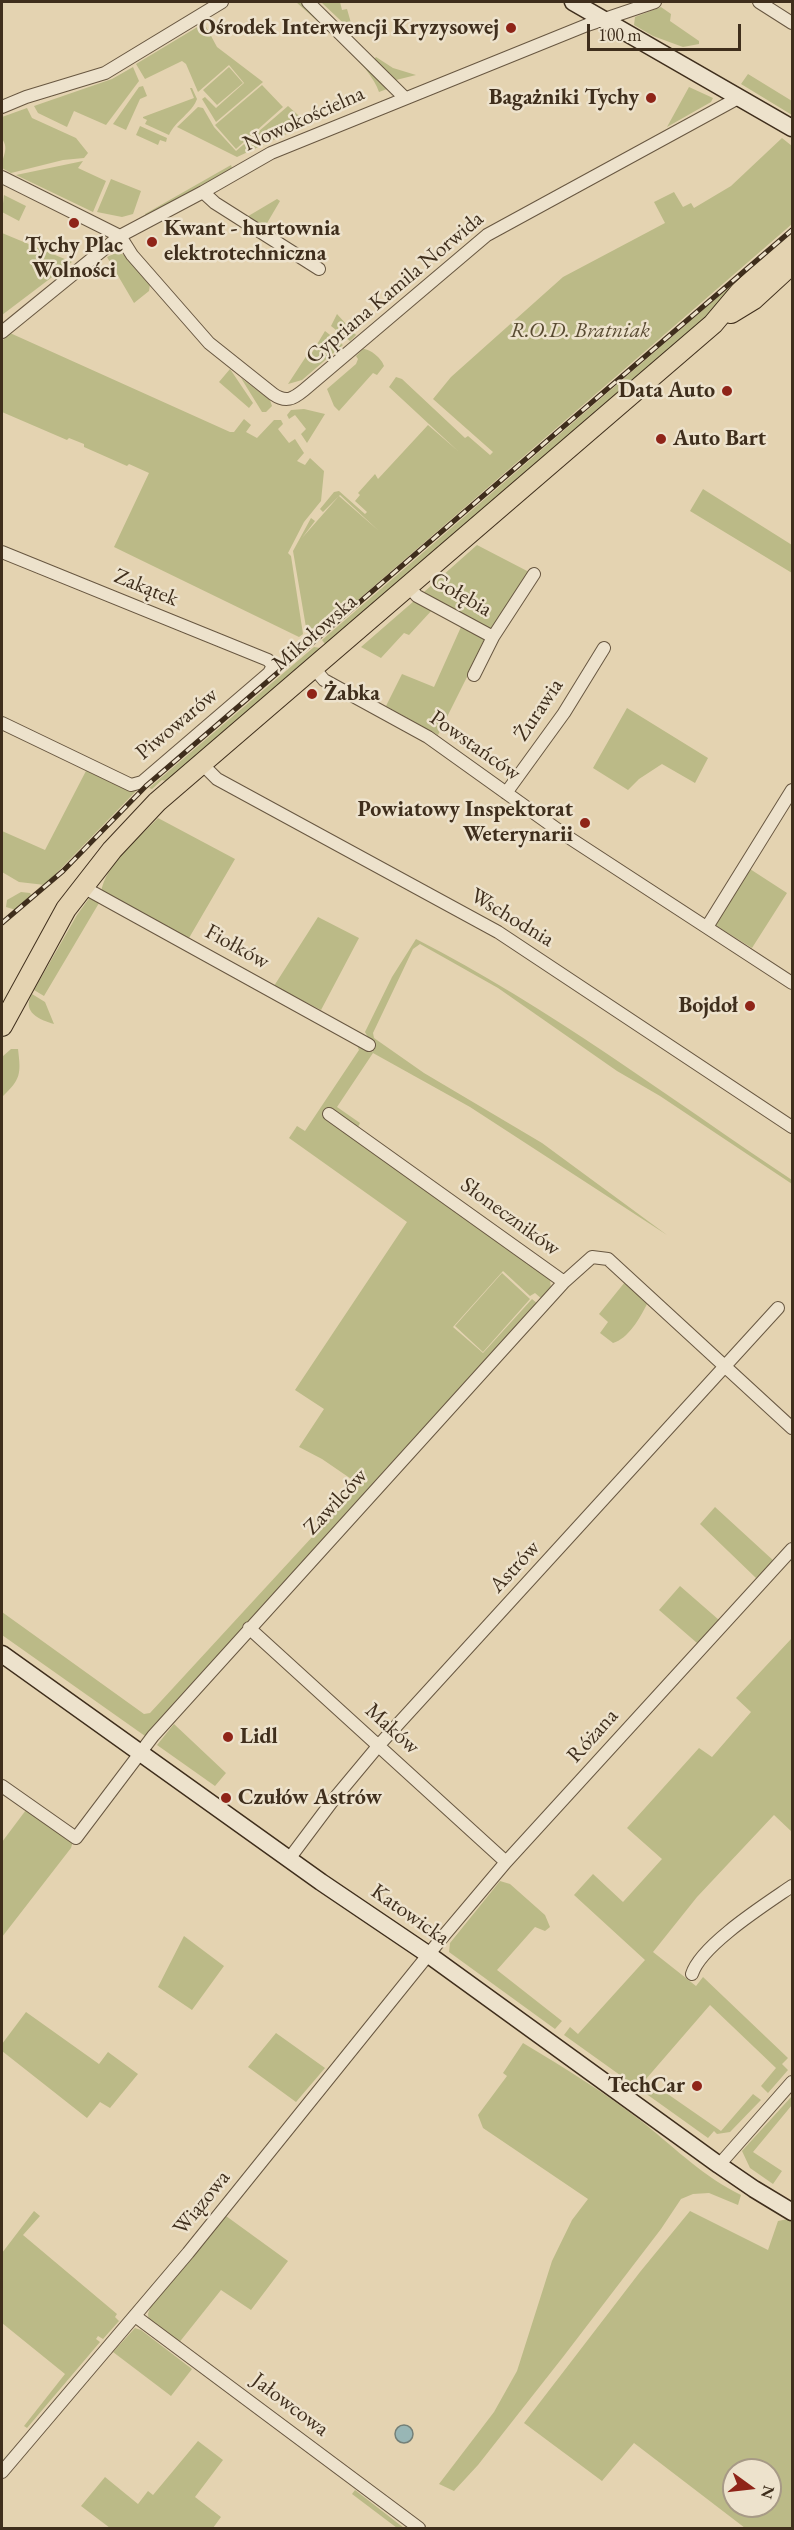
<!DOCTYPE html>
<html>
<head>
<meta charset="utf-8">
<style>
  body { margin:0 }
  #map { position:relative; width:794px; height:2530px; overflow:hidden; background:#e4d3b1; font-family:"EB Garamond",serif }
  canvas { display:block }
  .frame { position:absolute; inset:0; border:3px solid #3f2e1c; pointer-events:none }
  .north { position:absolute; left:722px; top:2458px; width:60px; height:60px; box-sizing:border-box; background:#ede2cc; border:2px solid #a79a86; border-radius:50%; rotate:105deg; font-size:16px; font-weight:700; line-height:24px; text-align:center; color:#3f2e1c }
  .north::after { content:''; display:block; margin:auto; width:21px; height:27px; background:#8f2418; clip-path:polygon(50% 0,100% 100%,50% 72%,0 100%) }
  .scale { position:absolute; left:587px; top:24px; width:154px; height:27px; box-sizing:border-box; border:3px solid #3f2e1c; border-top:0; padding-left:8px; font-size:18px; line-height:21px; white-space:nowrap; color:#3f2e1c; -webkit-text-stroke:4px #ede2cc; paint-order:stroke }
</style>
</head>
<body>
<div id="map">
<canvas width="794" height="2530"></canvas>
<div class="frame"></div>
<div class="north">N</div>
<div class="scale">100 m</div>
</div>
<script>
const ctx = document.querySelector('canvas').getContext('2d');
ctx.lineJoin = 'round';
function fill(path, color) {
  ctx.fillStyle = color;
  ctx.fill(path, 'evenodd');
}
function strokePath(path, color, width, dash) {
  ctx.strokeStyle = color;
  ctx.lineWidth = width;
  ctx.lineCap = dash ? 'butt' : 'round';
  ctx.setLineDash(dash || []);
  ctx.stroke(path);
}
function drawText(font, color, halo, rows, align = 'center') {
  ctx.font = font + ' "EB Garamond",serif';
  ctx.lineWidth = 5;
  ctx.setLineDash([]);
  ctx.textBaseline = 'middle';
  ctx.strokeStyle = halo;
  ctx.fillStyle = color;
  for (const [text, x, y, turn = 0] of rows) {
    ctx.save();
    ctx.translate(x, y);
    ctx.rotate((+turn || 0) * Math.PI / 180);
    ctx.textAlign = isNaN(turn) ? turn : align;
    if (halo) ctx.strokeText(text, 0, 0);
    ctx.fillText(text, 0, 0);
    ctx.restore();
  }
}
fill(new Path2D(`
  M296,2H301L386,84L387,89L379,92C371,65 318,22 296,2Z
  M321,2H340L342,10L347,9L353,30L378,24L357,36Z
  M661,7L671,14L670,21L699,41V44L683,47L653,36L634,25L635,17Z
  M204,23L217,47L263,82L216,122L202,99L205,97L216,108L244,83L229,65L198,92L186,64L182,61L145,79L136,64Z
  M376,57L393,68L416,75L396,80L373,60Z
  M133,67L139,81L106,125L74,111L67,127L38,113L34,106L112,79Z
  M229,67L243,83L217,105L203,90Z
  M748,74L792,101V115L741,84Z
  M262,85L283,107L236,149L215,125Z
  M143,86L147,96L140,99L126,130L113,124L139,87Z
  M689,87L713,98L711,102L667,127Z
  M190,88H192L197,99C192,113 176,120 169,135L145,124L147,120L143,118V117L194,98Z
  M288,106L308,124L237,157L177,127L198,107L203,108L214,127L236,151Z
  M27,108L32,118L76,138L88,153L84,158L63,160L11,173L2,168C1,158 10,149 2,139V117Z
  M140,126L167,138L166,142L160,140L158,145L136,135Z
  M782,138L792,146V224L314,638L312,636L308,639L293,551L311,518L315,521L302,538L339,496L379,531L340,495L323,512L320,509L334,492L339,491L365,514L367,512L355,501L360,495L358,493L375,474L378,479L428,425L458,451L389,387L396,377L402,379L465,438L468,436L490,455L493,452L433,399L451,377L563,277L665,223L654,202L674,192L683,207L691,203L694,208L731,186Z
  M83,161L78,168L106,181L93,212L16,175Z
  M231,165L232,168L146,217L145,214Z
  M111,179L141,191L133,214L122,217L97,212Z
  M4,195L26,206L19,221L2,212Z
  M277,199L280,201L263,230L245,218Z
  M2,233L72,262L2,315Z
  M792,233V237L713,312L325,644L322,640Z
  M118,252L124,255L150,284L149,291L134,303L107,257Z
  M337,314L356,335L350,341L331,326Z
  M325,331L343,345L302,380L288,384L307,355L310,356Z
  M10,333L230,432H234L244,419L251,425L246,432L257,438L274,420H281L283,424L278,429L289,443L295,439L304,453L297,461L305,465L310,458L324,471L321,501L304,522L288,553L291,556L303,634L299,637L114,547L149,473L129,464L127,466L84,447V444L69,438L67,440L2,412V341Z
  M363,349C371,349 382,359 384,366L377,375L373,373L339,411L334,406L327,389L356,364L358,359L356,356Z
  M230,369L253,403L249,408L219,382Z
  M241,378L270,400L272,406L266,412H262Z
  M304,409L325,414L307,443L301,434L306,429L295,415L289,419L287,415L291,410Z
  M703,489L792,545V573L690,511Z
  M477,545L531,573L490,632L427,596L424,592Z
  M414,601L433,609L409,635L404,633L381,658L361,647Z
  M461,627L486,639L438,735L386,706L402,674L434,687Z
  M314,647L320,648L166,781L162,780L152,789L149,788Z
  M627,708L708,758L695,783L662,764L639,779L628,790L593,768Z
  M87,769L137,790L45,885L19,882L2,872V831L45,850Z
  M158,818L235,859L189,938L101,893C105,864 138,839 158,818Z
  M750,869L787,893L752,948L715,925Z
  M21,892L30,893L32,896L16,910L6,907L7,900Z
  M90,897L99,903L44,996L34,990L77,915Z
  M318,917L359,938L321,1010L274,986Z
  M416,939C549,1007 669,1098 792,1180V1184L660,1096L617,1071L498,988L420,944L413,949L373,1033L374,1038L424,1073L542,1143L667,1235L470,1107L373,1053L337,1107L360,1123L357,1129L326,1111L323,1116L550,1278L551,1291L542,1299L535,1293L530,1296L503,1271L453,1327L483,1353L532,1299L538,1304L382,1473L384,1474L145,1736L2,1635V1612L144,1714L150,1713L360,1485L322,1459L299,1447L324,1409L295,1390L407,1222L289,1138L297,1126L305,1131L359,1050L356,1043L373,1052V1046L365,1032L392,977Z
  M32,994L45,1002L54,1024C40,1020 21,1012 32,994Z
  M11,1049H18C21,1074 21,1079 2,1097V1057Z
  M502,1273L530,1299L483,1352L455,1326Z
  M625,1282L647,1304C640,1318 628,1339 613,1343L600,1333L608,1322L599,1314Z
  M715,1507L775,1562L756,1578L700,1524Z
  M680,1586L719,1620L697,1643L659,1610Z
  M792,1638V1832L774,1815L697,1897L653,1952L696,1986L703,1977L788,2058L782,2064L788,2070L768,2093L761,2086L776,2068L710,2005L646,2079L721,2131L753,2094L761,2100L730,2132L717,2134L714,2131L708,2138L564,2035L570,2027L578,2034L645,1960L574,1895L593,1874L623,1902L662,1859L627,1828L699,1748L712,1757L751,1712L736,1698Z
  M174,1724L226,1773L215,1786L157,1745Z
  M26,1810L73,1841L71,1848L2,1937V1842Z
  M500,1881L510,1884L545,1915L550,1927L545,1931L535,1927L497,1970L562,2021L555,2029L449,1952L450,1943Z
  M184,1936L224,1966L192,2010L158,1987Z
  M26,2012L99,2064L108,2052L138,2074L110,2108L100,2102L87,2118L2,2051V2044Z
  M276,2033L325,2068L296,2102L248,2067Z
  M523,2043C565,2068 607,2094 645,2124C677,2150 704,2177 741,2195L738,2205L709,2193L693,2194L681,2199L661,2229L563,2357L478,2465L454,2491L439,2484L494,2412L517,2371L552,2261L572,2220L588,2199L483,2128L478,2115L507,2076L503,2073Z
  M792,2096V2105L753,2152L782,2171L773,2184L750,2168L742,2151Z
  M34,2211L40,2216L23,2235L117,2314L115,2317L119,2321L103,2339L98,2336L96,2339L100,2342L27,2428L24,2426L65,2374L2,2323V2253Z
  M690,2211L768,2250L778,2221L788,2219L792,2221V2528H745L634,2443L602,2481L524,2423L640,2272ZM734,2470H770V2506H734Z
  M226,2216L288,2261L251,2310L221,2290L178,2344L149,2322L148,2314L151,2305Z
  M135,2328L141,2330L192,2369L171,2396L113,2352Z
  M198,2441L223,2460L195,2497L221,2517L213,2528H110L81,2506L105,2477L138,2504L148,2491L153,2495Z
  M355,2490L404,2528H397L352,2494Z`), '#bbba87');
const water = new Path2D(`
  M395 2434a9 9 0 1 1 18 0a9 9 0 1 1-18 0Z`);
fill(water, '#98b6b5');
strokePath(water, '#748078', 1.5);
const street = new Path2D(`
  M308,2L405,98
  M759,2L792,23
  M2,107L26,97L105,73L222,2
  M2,177L120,236
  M203,192L215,203L319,269
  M120,236L132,255L209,343L273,394C286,403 293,399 304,390L487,235L740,97
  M2,332L120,236L203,192L271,153L587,25L655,2
  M2,552L268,660L273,666L269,673L142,782L131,785L2,723
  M407,585L417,596L493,637L534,574
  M313,667L324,680L428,737L565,835L792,983
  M474,675L493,637
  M201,763L217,779L498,932L792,1127
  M506,793L564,713L604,648
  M83,887L369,1045
  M707,927L792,790
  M329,1114L564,1282L592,1257L608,1259L792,1428
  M249,1628L506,1862
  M2,1786L76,1838L153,1736L564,1282
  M289,1859L334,1799L379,1745L778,1308
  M692,1974C701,1945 766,1904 792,1886
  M719,2165L792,2082
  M135,2316L419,2528
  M2,2472L188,2253L441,1939L506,1862L792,1549`);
const secondary = new Path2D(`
  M573,2L792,128
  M2,1654L321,1882L429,1955L719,2165L754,2189L792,2212`);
const primary = new Path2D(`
  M731,313L754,299L792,264
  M2,1026L66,909L112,850L157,802L713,324L740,292L792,243`);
strokePath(street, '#685741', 14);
strokePath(secondary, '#3f2e1c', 19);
strokePath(primary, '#3f2e1c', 22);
strokePath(street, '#ede2cc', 12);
strokePath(secondary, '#ede2cc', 16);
strokePath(primary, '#e4d3b1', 20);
const rail = new Path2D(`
  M2,923L63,871L146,786L792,230`);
strokePath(rail, '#3f2e1c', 5);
strokePath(rail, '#ede2cc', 3, [9]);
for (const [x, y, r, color] of [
  [511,28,6,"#8f2418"],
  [651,98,6,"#8f2418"],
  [74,223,6,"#8f2418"],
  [152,242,6,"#8f2418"],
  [727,391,6,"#8f2418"],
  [661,439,6,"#8f2418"],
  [312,694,6,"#8f2418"],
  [585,823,6,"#8f2418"],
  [750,1006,6,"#8f2418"],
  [228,1737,6,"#8f2418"],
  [226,1798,6,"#8f2418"],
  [697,2086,6,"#8f2418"]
]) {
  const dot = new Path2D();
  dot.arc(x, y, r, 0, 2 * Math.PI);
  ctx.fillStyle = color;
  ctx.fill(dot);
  strokePath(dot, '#ede2cc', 2);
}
drawText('bold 22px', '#3f2e1c', '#ede2cc', [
  ["Ośrodek Interwencji Kryzysowej",499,28],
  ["Bagażniki Tychy",639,98],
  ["Kwant - hurtownia",164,229,"left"],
  ["elektrotechniczna",164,254,"left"],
  ["Tychy Plac",74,246,"center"],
  ["Wolności",74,271,"center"],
  ["Data Auto",715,391],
  ["Auto Bart",673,439,"left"],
  ["Żabka",324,694,"left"],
  ["Powiatowy Inspektorat",573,810],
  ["Weterynarii",573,835],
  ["Bojdoł",738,1006],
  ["Lidl",240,1737,"left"],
  ["Czułów Astrów",238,1798,"left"],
  ["TechCar",685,2086]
], 'right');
drawText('22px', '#3f2e1c', '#ede2cc', [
  ["Nowokościelna",304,119,-24],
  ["Cypriana Kamila Norwida",395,288,-40],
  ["Zakątek",146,588,22],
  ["Gołębia",461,595,30],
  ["Mikołowska",315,633,-41],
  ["Żurawia",539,710,-56],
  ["Piwowarów",177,724,-40],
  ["Powstańców",475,746,35],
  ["Wschodnia",512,918,31],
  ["Fiołków",237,947,29],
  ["Słoneczników",510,1217,36],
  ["Zawilców",336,1502,-47],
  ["Astrów",515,1567,-47],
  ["Maków",392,1729,42],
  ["Różana",593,1736,-48],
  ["Katowicka",410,1915,35],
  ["Wiązowa",202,2203,-51],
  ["Jałowcowa",290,2405,37]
]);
drawText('italic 22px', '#584a31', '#ede2cc', [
  ["R.O.D. Bratniak",580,331]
]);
</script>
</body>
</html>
